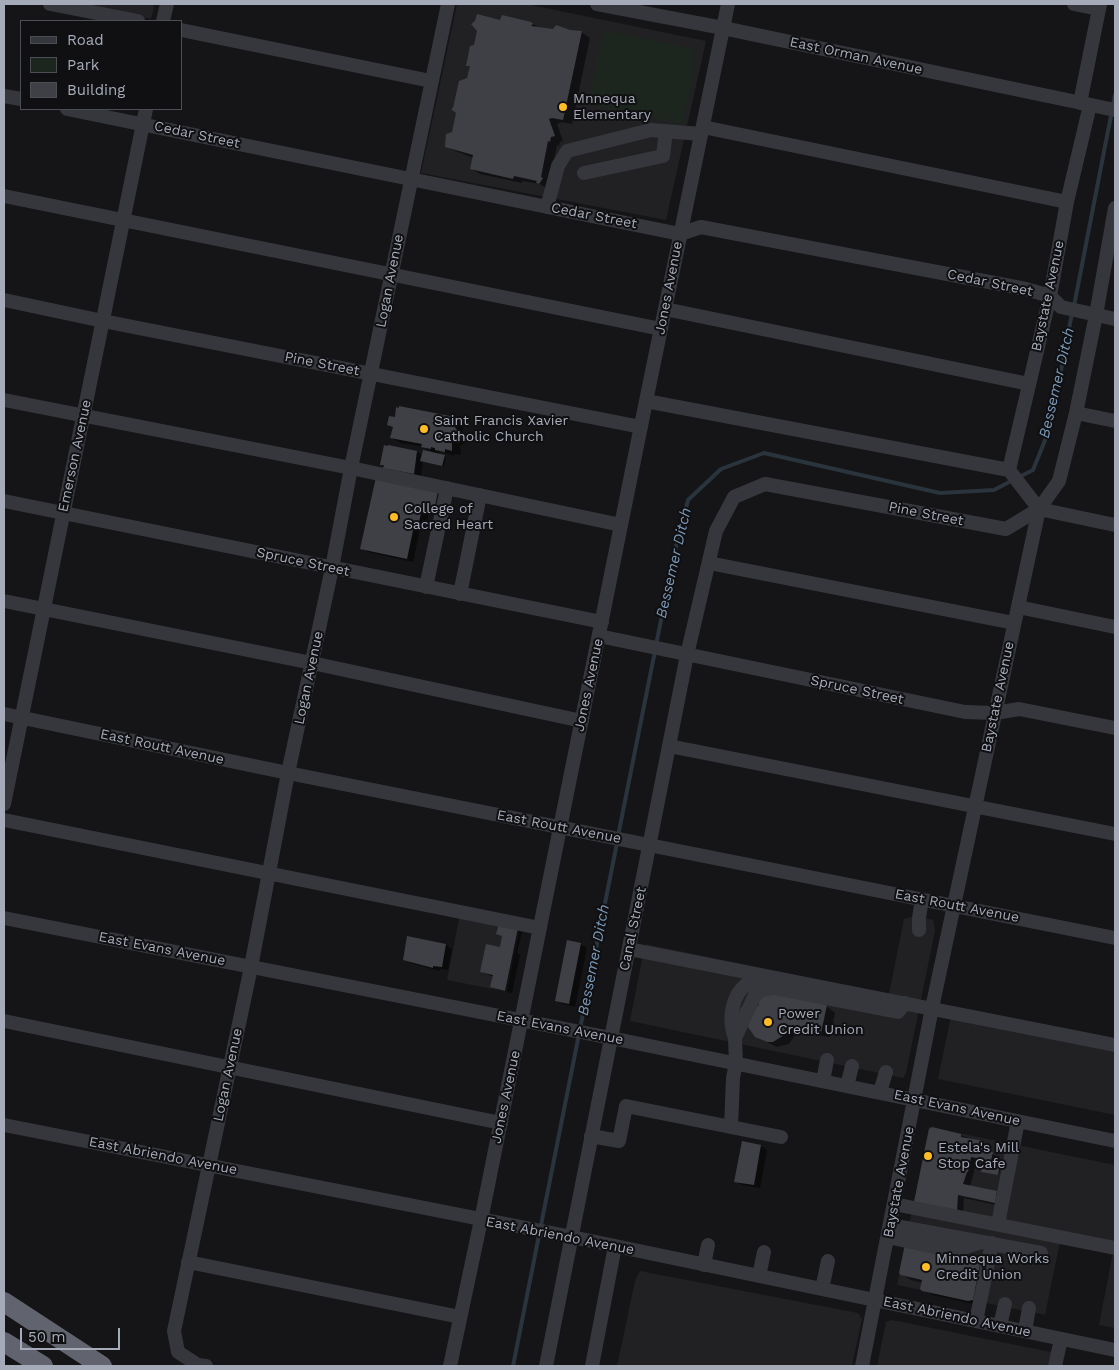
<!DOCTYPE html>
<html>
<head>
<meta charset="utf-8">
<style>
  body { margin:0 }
  #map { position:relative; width:1119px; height:1370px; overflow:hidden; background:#151517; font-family:"Work Sans",sans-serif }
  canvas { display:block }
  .frame { position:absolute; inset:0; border:5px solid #a6abb9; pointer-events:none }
  .legend { position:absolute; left:20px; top:20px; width:162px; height:90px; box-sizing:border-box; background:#101012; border:1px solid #4c4e55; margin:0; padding:6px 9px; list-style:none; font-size:15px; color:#a6abb9 }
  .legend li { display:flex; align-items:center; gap:10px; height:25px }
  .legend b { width:25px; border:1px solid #4c4e55 }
  .scale { position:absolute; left:20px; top:1328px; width:100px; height:22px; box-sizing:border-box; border:2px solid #a6abb9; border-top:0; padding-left:6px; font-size:15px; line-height:18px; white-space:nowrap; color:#a6abb9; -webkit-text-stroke:4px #101012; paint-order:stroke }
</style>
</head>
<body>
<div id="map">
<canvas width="1119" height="1370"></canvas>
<div class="frame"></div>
<ul class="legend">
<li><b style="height:6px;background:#36373d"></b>Road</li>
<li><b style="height:14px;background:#1d261e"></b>Park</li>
<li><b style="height:14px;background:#3f4045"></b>Building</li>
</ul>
<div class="scale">50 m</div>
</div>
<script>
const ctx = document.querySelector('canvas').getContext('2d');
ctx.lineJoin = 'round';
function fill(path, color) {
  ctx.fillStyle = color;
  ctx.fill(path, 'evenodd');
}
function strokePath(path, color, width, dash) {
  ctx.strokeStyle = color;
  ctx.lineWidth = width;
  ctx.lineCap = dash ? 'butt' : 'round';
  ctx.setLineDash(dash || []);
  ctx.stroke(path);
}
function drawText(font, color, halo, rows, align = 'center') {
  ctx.font = font + ' "Work Sans",sans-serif';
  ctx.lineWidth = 4;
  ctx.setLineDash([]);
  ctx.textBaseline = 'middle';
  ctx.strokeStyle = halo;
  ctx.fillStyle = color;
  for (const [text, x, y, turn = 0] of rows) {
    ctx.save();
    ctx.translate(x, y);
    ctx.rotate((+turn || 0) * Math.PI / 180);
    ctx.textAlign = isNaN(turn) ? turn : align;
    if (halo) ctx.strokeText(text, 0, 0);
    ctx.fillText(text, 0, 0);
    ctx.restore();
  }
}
fill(new Path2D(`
  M75,4H152L154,7L151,19Z
  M457,4H526L706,41L666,220L421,173Z
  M460,914L520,927L507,992L447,980Z
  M915,916L933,920L935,931L906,1073L903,1078L630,1021L645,944L889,994L904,919Z
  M951,1016L1115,1050V1115L938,1079Z
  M929,1127L1115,1165V1328L1099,1325L1113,1252L1060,1242L1045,1315L897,1285Z
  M640,1271L858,1313L862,1319L852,1366H617L635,1281Z
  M892,1320L1051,1352L1048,1366H877L886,1322Z`), '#212124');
fill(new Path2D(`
  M604,30L695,49L693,61L696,62L682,124L588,104Z`), '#1d261e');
fill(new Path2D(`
  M501,21L531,23L540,28L581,32L590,38L572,124L562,122L557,124L563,141L560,142L559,146L557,145L550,183L546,188L540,184L522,181V183L480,174L472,169L474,158L455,151L446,146L453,133L468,79L471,67L468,65L475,46Z
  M455,418L464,423L462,431L466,437L465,443L460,446L461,455L454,454V456L440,451L439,455L446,457L444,466L423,461L421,477L391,471L381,464L417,452L423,455L434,453L424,447L401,443L392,438L394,428L389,425Z
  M438,492L445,496L441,515L429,512L426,525L421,524L413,562L368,552L362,548Z
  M518,930L522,932L517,953L520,955L512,993L498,990L491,987L494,977L481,972L501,948L503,936L498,934Z
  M580,944L587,948L575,1007L563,1004L556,1000Z
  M446,945L452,949L448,970L440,969L439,971L411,963L404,959Z
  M824,1004L835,1013L830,1037L797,1032L789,1044L777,1047L756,1037Z
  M961,1135L990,1146L989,1153L999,1157L997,1165L1001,1166L999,1175L982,1172L984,1161L977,1160L970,1187L997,1192L1003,1196L1001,1206L964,1198L963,1214L922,1205Z
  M743,1143L761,1146L767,1150L760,1188L742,1185L736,1181Z
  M930,1250L980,1260L989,1266L978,1305L933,1295L923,1290V1283L911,1280L902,1274Z`), '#0007');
strokePath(new Path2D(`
  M1074,306L1115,95
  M1019,477L1033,470L1050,428L1072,313
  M656,645L676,546L688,500L721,469L764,453L940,493L994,490L1013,480
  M618,836L655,651
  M513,1366L617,843`), '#2a343c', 4);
fill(new Path2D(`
  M477,14L500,20L502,15L531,22L533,24L531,26L553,29L556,25L570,30L582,31L563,120L552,118L549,119L555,136L551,137L550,142L548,141L541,177L543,178L539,184L536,183L537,181L514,176L513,179L470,169L473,155L445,147L446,134L452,132L456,113L451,109L453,108L459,81L467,78L470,66H466L470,46L474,45L477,31L471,24L475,21Z
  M399,406L455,417L453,425L458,431L456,438L452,441V451L445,449V452L435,450V448L431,447V449L421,447L422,444L390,438L393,427L387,425L389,416L395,417L396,407L399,408Z
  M384,445L387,446L388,445L417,451L414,474L383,468L384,465H380Z
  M423,450L445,455L442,466L420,461Z
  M376,477L438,491L434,512L422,509L419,522L415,521L407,559L360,549Z
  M499,924L518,928L505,991L490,987L493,975L480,972L486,944L500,947L502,936L496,934Z
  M407,936L446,944L442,967L433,966V968L403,960Z
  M567,940L581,943L569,1004L555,1001Z
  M774,994L827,1005L821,1033L788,1028L784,1035L773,1042H767L755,1037L748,1027V1020L738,1016L741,1007L752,1012L759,1005L757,998Z
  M932,1127L961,1134V1137L984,1141L982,1150L993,1152L991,1161L971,1157L968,1172H967L963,1184L997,1191L995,1203L958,1195L957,1211L914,1202L929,1129Z
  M742,1141L761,1145L754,1185L734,1182Z
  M983,1161L1000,1164L998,1175L981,1172Z
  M905,1244L981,1259L973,1300L968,1301L922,1291L920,1289L922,1280L901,1275L899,1273Z`), '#3f4045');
strokePath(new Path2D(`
  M50,4L138,21
  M597,4L723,28L1115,110
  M1074,4L1099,9
  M163,21L167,4
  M181,30L431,81
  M4,96L21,99
  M1080,103L1100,4
  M67,109L680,234L701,227L1026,289L1050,296L1061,307L1115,319
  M703,127L1067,202
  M584,173L663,156L666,131
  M4,196L661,329
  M547,207L558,166L567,151L651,130L701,134
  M4,300L103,321L641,427
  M665,309L1029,384
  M4,400L351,468L621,525
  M646,401L1009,470
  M1076,413L1115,421
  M1009,470L1050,296L1067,202L1090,105
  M1009,470L1039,509
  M4,501L602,622
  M709,563L1014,623
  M426,587L447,488
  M460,594L480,495
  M4,601L312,663L582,721
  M1018,607L1115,627
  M599,636L965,712L995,713L1019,709L1115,728
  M4,714L288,773L1115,938
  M669,746L1115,834
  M4,804L146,109
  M4,820L540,928
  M4,918L611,1038L1115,1141
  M919,930V918L922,899
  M629,949L1115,1045
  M4,1021L501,1123
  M735,1038C728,1020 731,995 748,983L898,1012L905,1003
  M823,1081L827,1060
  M847,1086L852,1066
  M880,1092L886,1072
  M4,1125L572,1237L1115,1350
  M731,1127L733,1078L736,1063L735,1038L755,995L761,990L773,988
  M591,1136L619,1141L626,1106L781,1137
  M894,1204L1115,1248
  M998,1224L1018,1121
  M890,1225L1041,1253
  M888,1237L953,1251L978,1243
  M188,1262L460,1317
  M704,1265L708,1245
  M759,1276L764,1252
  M822,1289L828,1261
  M976,1321L992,1243
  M1000,1326L1005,1304
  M1025,1331L1029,1308
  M206,1366L198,1365L178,1352L174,1331L251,967L288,773L332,568L351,468L448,4
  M450,1366L481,1220L646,401L728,4
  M546,1366L687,655L716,531L734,497L765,484L1006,529L1039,509L1115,525
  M592,1366L615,1246
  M862,1366L932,1008L1039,509L1059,481L1076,413L1096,315L1115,208
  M1055,1366L1061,1339`), '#36373d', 14);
strokePath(new Path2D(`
  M4,1302L102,1366
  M4,1342L43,1366`), '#61646e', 20);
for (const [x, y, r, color] of [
  [563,107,5,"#ffbc25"],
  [424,429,5,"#ffbc25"],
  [394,517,5,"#ffbc25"],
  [768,1022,5,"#ffbc25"],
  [928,1156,5,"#ffbc25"],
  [926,1267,5,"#ffbc25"]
]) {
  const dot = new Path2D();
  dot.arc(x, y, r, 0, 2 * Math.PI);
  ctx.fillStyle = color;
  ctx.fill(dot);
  strokePath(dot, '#101012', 2);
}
drawText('14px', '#a6abb9', '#101012', [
  ["East Orman Avenue",856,56,12],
  ["Cedar Street",197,135,12],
  ["Cedar Street",594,216,11],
  ["Logan Avenue",390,281,-79],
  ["Cedar Street",990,283,12],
  ["Jones Avenue",669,288,-79],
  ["Baystate Avenue",1048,296,-78],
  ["Pine Street",322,364,11],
  ["Emerson Avenue",75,456,-78],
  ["Pine Street",926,514,11],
  ["Spruce Street",303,562,12],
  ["Logan Avenue",309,678,-78],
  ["Jones Avenue",589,685,-78],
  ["Spruce Street",857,690,12],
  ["Baystate Avenue",998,697,-78],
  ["East Routt Avenue",162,747,12],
  ["East Routt Avenue",559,827,11],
  ["East Routt Avenue",957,906,11],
  ["Canal Street",633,929,-78],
  ["East Evans Avenue",162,949,11],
  ["East Evans Avenue",560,1028,11],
  ["Logan Avenue",228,1075,-78],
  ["Jones Avenue",506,1097,-78],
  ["East Evans Avenue",957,1108,12],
  ["East Abriendo Avenue",163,1156,11],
  ["Baystate Avenue",899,1182,-79],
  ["East Abriendo Avenue",560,1236,11],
  ["East Abriendo Avenue",957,1317,12]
]);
drawText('14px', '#a6abb9', '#101012', [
  ["Mnnequa",573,99],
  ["Elementary",573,115],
  ["Saint Francis Xavier",434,421],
  ["Catholic Church",434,437],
  ["College of",404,509],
  ["Sacred Heart",404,525],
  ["Power",778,1014],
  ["Credit Union",778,1030],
  ["Estela's Mill",938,1148],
  ["Stop Cafe",938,1164],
  ["Minnequa Works",936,1259],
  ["Credit Union",936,1275]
], 'left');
drawText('italic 15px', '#7a99b7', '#101012', [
  ["Bessemer Ditch",1057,383,-77],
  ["Bessemer Ditch",674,563,-77],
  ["Bessemer Ditch",594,960,-79]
]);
</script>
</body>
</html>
